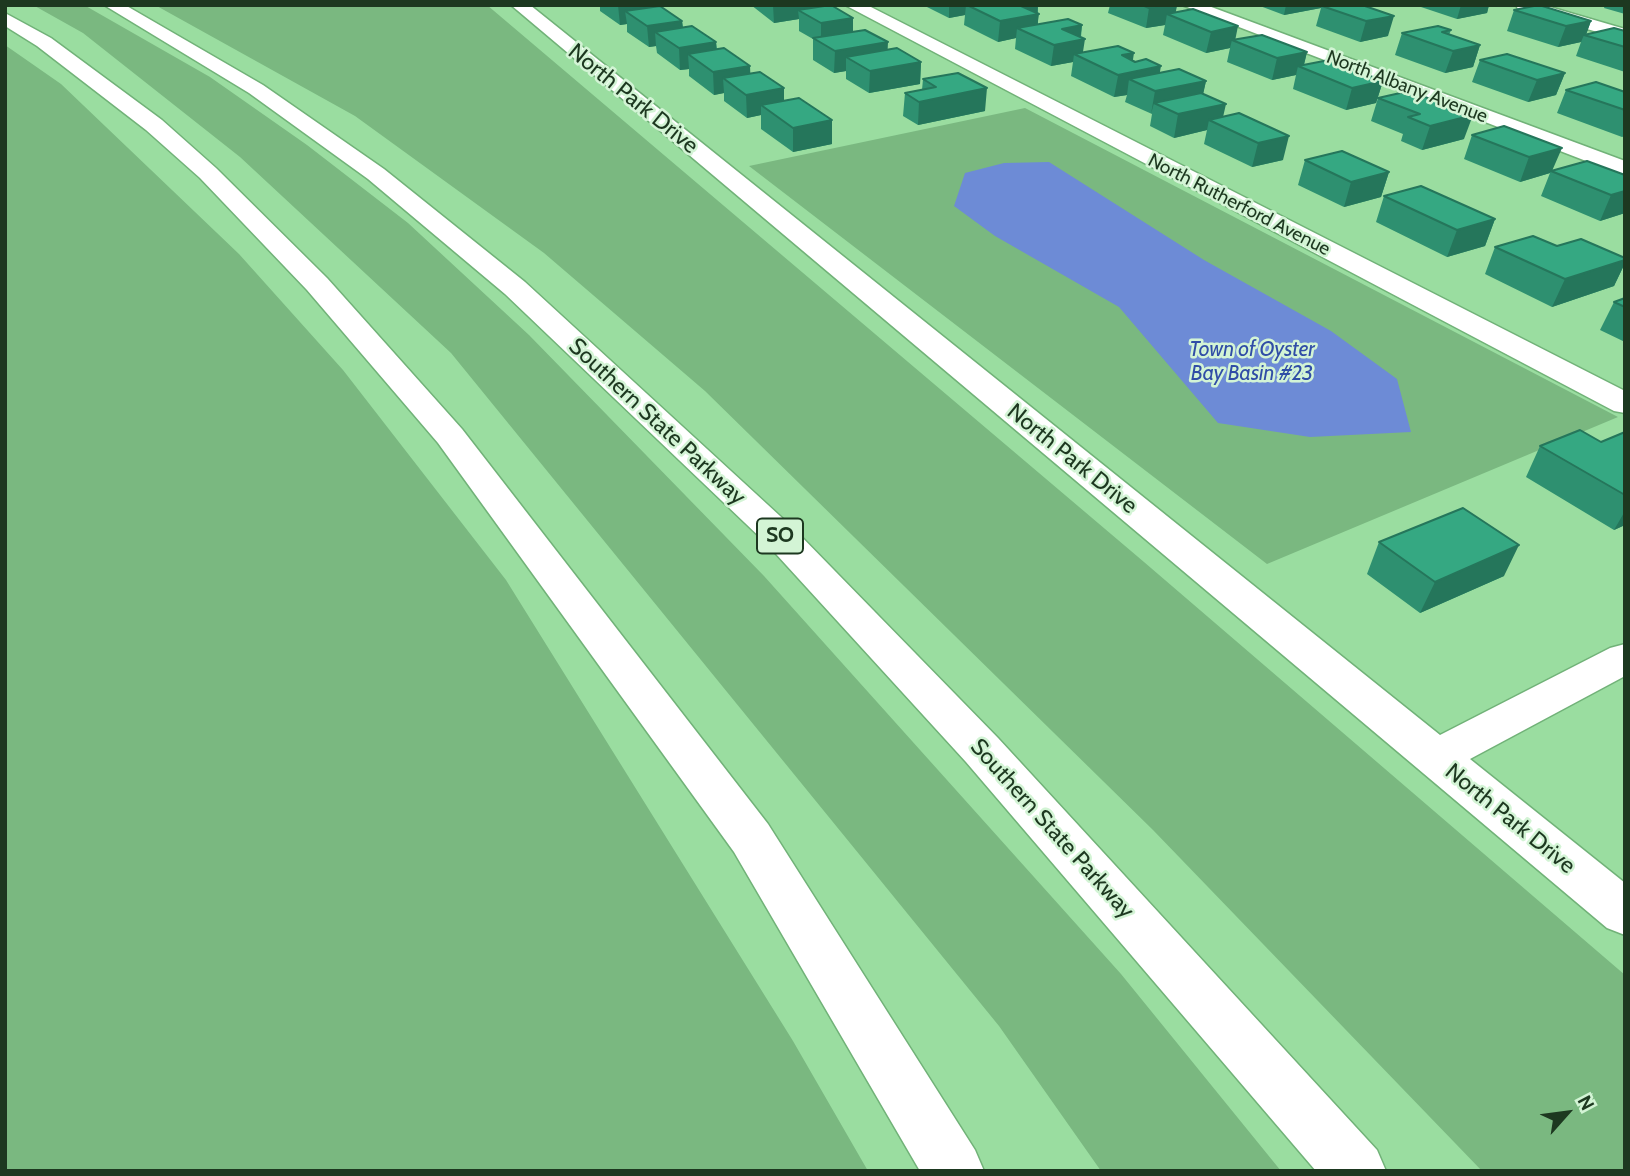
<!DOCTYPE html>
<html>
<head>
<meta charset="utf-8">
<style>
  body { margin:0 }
  #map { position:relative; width:1630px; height:1176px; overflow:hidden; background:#9adda0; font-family:Cabin,sans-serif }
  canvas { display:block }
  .frame { position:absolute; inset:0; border:7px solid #1d3820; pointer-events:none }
  .north { position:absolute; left:1532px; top:1078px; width:70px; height:70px; -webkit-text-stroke:5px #d3f4d5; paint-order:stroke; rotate:62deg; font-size:19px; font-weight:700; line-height:28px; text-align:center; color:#1d3820 }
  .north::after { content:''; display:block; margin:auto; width:24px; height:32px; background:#1d3820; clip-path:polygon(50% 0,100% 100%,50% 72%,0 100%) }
</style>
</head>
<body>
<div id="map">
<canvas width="1630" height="1176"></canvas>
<div class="frame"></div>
<div class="north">N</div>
</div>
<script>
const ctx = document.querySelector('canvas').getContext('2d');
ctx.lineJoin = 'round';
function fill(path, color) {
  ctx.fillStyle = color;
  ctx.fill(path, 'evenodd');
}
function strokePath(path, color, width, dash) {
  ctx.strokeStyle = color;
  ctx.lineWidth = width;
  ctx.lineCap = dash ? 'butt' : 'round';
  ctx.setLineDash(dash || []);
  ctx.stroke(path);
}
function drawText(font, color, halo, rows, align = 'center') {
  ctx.font = font + ' Cabin,sans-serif';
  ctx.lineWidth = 5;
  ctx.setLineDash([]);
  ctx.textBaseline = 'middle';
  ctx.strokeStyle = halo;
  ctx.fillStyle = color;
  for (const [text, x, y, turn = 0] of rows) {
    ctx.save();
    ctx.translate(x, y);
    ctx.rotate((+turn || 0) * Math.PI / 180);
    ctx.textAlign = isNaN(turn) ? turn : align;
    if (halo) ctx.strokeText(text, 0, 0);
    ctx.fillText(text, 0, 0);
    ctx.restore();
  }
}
fill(new Path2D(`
  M33,5H84L210,77L307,145L408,223L529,335L764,576L1121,974L1281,1171H1101L999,1026L451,353L240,157L83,33Z
  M155,5H487L1144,562L1625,975V1171H1482L1153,830L705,391L544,253L355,116Z
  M5,45L61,84L239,254L343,370L506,580L793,1041L868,1171H5Z
  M1025,108L1618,417L1267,564L749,166Z`), '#7ab880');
fill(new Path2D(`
  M1049,162L1204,260L1331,331L1397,379L1411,432L1310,437L1218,423L1119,307L995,236L954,206L965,173L1004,163Z`), '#6d8bd6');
const minor = new Path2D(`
  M511,5H530L1440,735L1610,648L1625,644V676L1470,759L1625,883V935L1607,928Z
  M845,5H867L1625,391V413L1614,411Z
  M1182,5H1206L1625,161V176Z
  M1516,5H1543L1625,29V40L1518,9Z`);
const motorway = new Path2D(`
  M104,5H125L263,85L384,169L525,282L792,527L998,738L1377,1150L1386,1171H1316L966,762L766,543L505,294L368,179L249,93Z
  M5,13L51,38L162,120L216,168L327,278L462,429L768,824L975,1150L984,1171H920L734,852L438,443L307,290L200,178L146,130L37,46L5,26Z`);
strokePath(minor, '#71b278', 3);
strokePath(motorway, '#71b278', 3);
fill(minor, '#fff');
fill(motorway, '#fff');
fill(new Path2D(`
  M600,5H654V7L682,21L683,27L716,42L717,49L750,73L784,88V101L832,120V144L793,152L761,129V115L747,118L724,101V93L714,95L689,76V69L680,70L657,53L656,46L649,47L627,32V24L620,25L600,11Z
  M751,5H813V8L853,18V32L888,50L921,62L920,84L869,93L846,79V71L834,73L813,60V39L799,31V19L774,23Z
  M923,5H1038V24L1082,25L1081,37L1083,53L1133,60L1160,73L1206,81L1203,93L1223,117L1283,160L1252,167L1204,144L1207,130L1174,138L1150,126L1152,114L1125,102L1127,95L1114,97L1071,76L1073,62L1051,66L1015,49L1016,38L998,42L964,25L965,15L949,18Z
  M1110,5H1177L1175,13L1235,40L1307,52L1304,65L1383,81L1376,103L1346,110L1293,89L1296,75L1272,80L1227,62L1230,48L1206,53L1163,35L1165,25L1146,28L1108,13Z
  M1260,5H1362L1388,36L1360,42L1316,26L1321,8L1284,15L1260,6Z
  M1415,5H1489L1487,13L1457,19Z
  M1605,5H1625V14L1604,8Z
  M1514,10L1591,21L1586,34L1625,31V72L1576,56L1581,42L1558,47L1507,31Z
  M1451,30L1449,35L1480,45L1473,67L1445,73L1395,55L1402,33Z
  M1480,60L1565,73L1556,95L1528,102L1472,82Z
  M923,79L985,111L918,125L903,116L905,93L922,90Z
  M1566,90L1625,92V136L1622,137L1557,113Z
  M1409,91L1464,139L1422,150L1401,141L1403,134L1371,121L1378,98Z
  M1504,126L1553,170L1625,175V213L1600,221L1541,196L1550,173L1520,182L1464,159L1472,135Z
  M1305,160L1389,172L1381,197L1344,207L1298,185Z
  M1384,196L1495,219L1485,246L1447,257L1376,222Z
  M1557,246L1625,258V263L1614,286L1552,307L1485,274L1495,247Z
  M1625,298V342L1600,330L1614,302Z
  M1625,432V525L1614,530L1526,477L1540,446L1601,442Z
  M1379,542L1504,576L1420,613L1367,574Z`), '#2e9070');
fill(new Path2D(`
  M618,5H654L655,20L625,11L627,24L620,25Z
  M773,5H813V17L798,10L799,19L774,23Z
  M949,5H966L965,15L949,18Z
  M1025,5H1038L1037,14H1039L1036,35L1017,28L1016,38L998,42L1000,21L1021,6Z
  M1165,5H1177L1175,17L1167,14L1165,25L1146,28L1149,8Z
  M1286,5H1324L1322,6L1321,8L1284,15Z
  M1461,5H1489L1487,13L1457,19Z
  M1394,16L1388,36L1360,42L1366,21Z
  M853,18V38L821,43V23Z
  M682,21L684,42L655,32L656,46L649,47L647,26Z
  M1591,21L1586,35H1584L1581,42L1558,47L1566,26Z
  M1082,25L1080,40L1085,39L1082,58L1074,54L1073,62L1051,66L1054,45L1062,29Z
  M1238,26L1235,41L1232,40L1230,48L1206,53L1211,32Z
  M716,42L717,64L688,54L689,69L680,70L679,48Z
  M888,42L887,63L846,57V71L834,73L835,51Z
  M1480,45L1473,67L1445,73L1453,51Z
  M1307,52L1303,68L1298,66L1296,75L1272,80L1277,58Z
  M1134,53L1131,72L1161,66L1157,88L1129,79L1127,95L1114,97L1122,55Z
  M921,62L920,84L869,93L870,71Z
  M750,66L751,88L723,78L724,93L714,95L713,72Z
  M1565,73L1556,95L1528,102L1537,80Z
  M1206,81L1201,104L1154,103L1151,114L1155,91Z
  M1383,81L1376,103L1346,110L1352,88Z
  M784,88V111L761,105V115L747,118L746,95Z
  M987,88L985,111L918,125L919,102Z
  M1226,104L1221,126L1209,120L1207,130L1174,138L1178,114Z
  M1473,115L1464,139L1422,150L1430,126Z
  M832,120V144L793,152V128Z
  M1289,136L1283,160L1252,167L1258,143Z
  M1562,148L1552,171H1551L1550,173L1520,182L1529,157Z
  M1389,172L1381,197L1344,207L1351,182Z
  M1625,191V213L1600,221L1611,195Z
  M1495,219L1485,246L1447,257L1457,230Z
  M1625,260V263L1614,286L1552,307L1565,279Z
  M1625,511V525L1614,530Z
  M1519,545L1504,576L1420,613L1435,582Z`), '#25765b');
const building = new Path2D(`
  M831,5L853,18L821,23L798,10Z
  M967,5H1025L1021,6L1039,14L1000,21Z
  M1142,5H1165L1149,8Z
  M1362,5L1394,16L1366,21L1322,6Z
  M1539,5L1591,21L1566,26L1514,10Z
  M660,6L682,21L647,26L625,11Z
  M1193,9L1238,26L1211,32L1167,14Z
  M1068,19L1082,25L1062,29L1085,39L1054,45L1017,28Z
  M692,26L716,42L679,48L655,32Z
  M1438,26L1451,30L1442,32L1480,45L1453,51L1402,33Z
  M1614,28L1625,31V47L1584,35Z
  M865,30L888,42L835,51L813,38Z
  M1262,35L1307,52L1277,58L1232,40Z
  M1118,46L1134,53L1122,55L1135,62L1146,59L1161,66L1118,75L1074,54Z
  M724,48L750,66L713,72L688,54Z
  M897,48L921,62L870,71L846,57Z
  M1507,54L1565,73L1537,80L1480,60Z
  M1329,60L1383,81L1352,88L1298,66Z
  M1179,69L1206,81L1155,91L1129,79Z
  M760,72L784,88L746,95L723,78Z
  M958,73L987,88L919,102L905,93L936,87L923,79Z
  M1596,82L1625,92V110L1566,90Z
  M1409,91L1473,115L1430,126L1408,117L1420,114L1378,98Z
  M1201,93L1226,104L1178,114L1154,103Z
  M799,98L832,120L793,128L761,105Z
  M1239,113L1289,136L1258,143L1209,120Z
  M1504,126L1562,148L1529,157L1472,135Z
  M1342,151L1389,172L1351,182L1305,160Z
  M1587,161L1625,175V191L1611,195L1551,171Z
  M1421,186L1495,219L1457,230L1384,196Z
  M1533,236L1557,246L1581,239L1625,258V260L1565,279L1495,247Z
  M1625,298V307L1614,302Z
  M1580,430L1601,442L1625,432V495L1540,446Z
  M1463,508L1519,545L1435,582L1379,542Z`);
fill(building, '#35a882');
strokePath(building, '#25765b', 2);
drawText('19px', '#1d3820', '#d3f4d5', [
  ["North Albany Avenue",1407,87,21],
  ["North Rutherford Avenue",1239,205,27]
]);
drawText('italic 21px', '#304da6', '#d3f4d5', [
  ["Town of Oyster",1252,350],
  ["Bay Basin #23",1252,374]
]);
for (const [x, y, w] of [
  [780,536,46]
]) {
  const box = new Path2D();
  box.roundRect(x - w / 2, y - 17.5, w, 35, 5);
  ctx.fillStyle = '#d3f4d5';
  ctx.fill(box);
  strokePath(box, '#1d3820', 2);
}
drawText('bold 21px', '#1d3820', null, [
  ["SO",780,536]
]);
drawText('23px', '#1d3820', '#d3f4d5', [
  ["North Park Drive",633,99,39],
  ["Southern State Parkway",657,422,43],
  ["North Park Drive",1072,459,39],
  ["North Park Drive",1510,819,39],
  ["Southern State Parkway",1052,829,48]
]);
</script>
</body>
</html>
